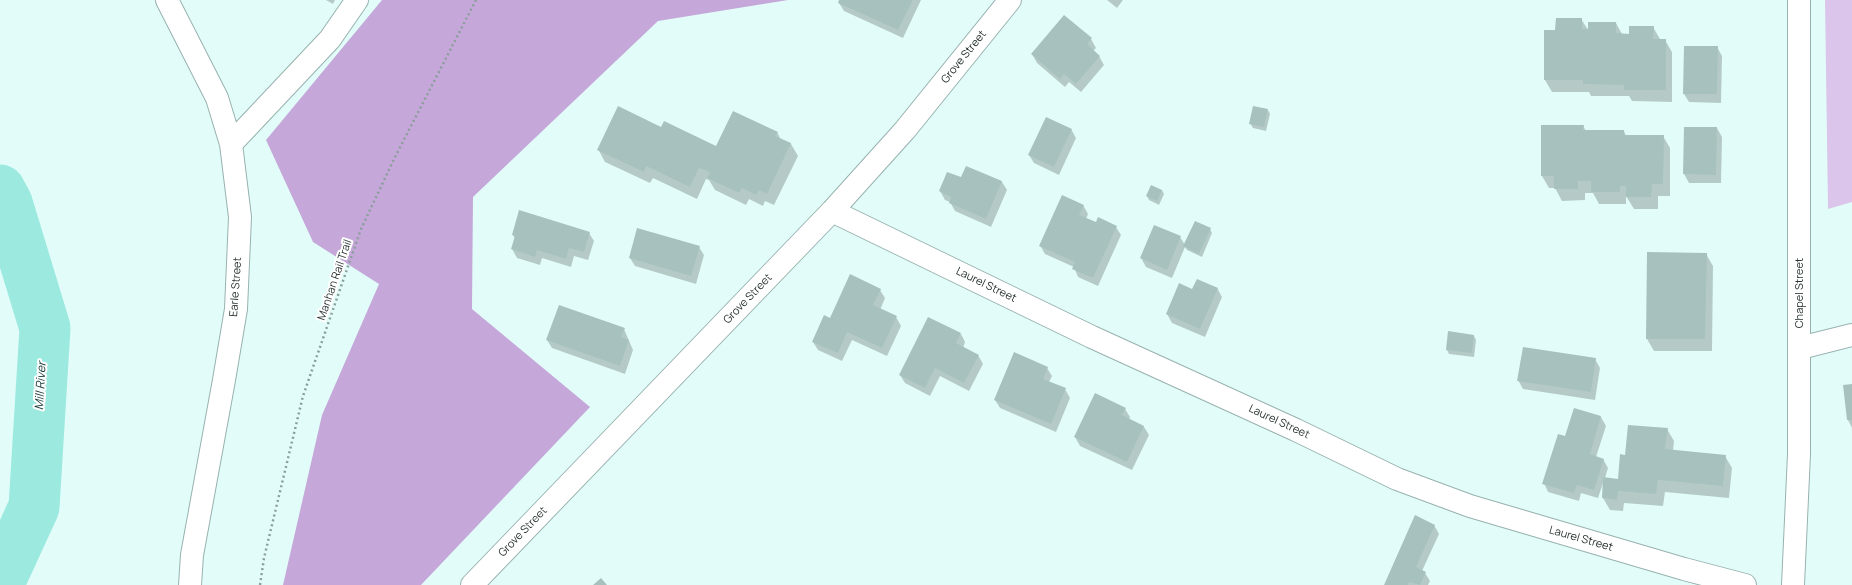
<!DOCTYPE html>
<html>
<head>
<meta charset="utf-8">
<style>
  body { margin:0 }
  canvas { display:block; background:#e2fdf9 }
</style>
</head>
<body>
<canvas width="1852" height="585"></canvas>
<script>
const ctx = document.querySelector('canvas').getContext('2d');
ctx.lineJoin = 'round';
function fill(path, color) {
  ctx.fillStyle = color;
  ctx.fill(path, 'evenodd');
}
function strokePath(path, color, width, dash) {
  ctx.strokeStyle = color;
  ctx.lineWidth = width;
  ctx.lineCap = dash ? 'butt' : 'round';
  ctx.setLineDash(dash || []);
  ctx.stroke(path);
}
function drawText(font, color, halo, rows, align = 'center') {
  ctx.font = font + ' Manrope,sans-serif';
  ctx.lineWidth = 4;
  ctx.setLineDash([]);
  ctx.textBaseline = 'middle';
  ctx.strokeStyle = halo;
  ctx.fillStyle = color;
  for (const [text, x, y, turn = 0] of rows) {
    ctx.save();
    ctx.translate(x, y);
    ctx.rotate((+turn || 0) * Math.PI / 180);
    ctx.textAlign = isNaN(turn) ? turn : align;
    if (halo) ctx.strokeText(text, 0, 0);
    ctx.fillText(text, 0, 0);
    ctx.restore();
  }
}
fill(new Path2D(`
  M1825,0H1852V202L1828,209Z`), '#dbc5ea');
fill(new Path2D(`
  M382,0H788L658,21L473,197L472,309L590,407L421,585H283L322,415L379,284L313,242L266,140Z`), '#c5a8d9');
fill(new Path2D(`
  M326,0H335L333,4Z
  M840,0H921L903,38L844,11L839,3Z
  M1107,0H1123L1117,8Z
  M1581,19L1589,31L1616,23L1622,34L1630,35L1653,27L1660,39L1665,40L1672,52V102L1632,101L1629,96H1591L1589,92H1552L1545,80L1556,31Z
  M1091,39L1096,48L1093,51L1099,56L1104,65L1081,92L1069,82L1065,87L1037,63L1032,54Z
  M1717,47L1722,56L1721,103L1689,102L1684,94Z
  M1268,110L1270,114L1266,131L1253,128L1250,123Z
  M1583,126L1586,131H1624L1626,136H1663L1670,148V196H1658V209H1634L1626,196V204H1599L1593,193H1585V200L1562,201L1555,188H1549L1542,176Z
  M662,128L717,147L777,132L781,140L791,144L798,156L774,205L765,201L763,206L749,199L746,205L715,190L709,180L706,179L697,199L653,178L650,183L605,162L598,149Z
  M1685,128H1717L1722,137L1721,183H1689L1684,174Z
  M1071,129L1076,138L1059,175L1034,163L1029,155Z
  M966,167L1002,182L1007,190L991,227L955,211L950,202L945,200L940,191L961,179Z
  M1162,190L1164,194L1159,205L1149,200L1147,196Z
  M1083,205L1088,214L1086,219L1096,224L1116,227L1121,235L1098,286L1078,277L1074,267L1045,254L1040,245Z
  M1210,229L1212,233L1202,257L1187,250L1185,247L1172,278L1146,267L1141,258L1180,237L1185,245Z
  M589,233L594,241L588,260L574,256L571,267L542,258L540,265L517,258L512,249L515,239L513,235Z
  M699,247L704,255L696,284L635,266L630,258Z
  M1706,254L1713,266L1712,351H1654L1647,339Z
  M1217,288L1222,297L1205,337L1172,323L1167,314L1193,290Z
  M880,290L885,298L880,310L896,317L901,326L887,356L852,340L842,361L818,350L813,342L830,319Z
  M624,329L633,350L625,374L552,348L547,340Z
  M961,334L965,342L963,348L978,355L983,364L969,391L940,376L930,396L905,383L900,375Z
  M1474,336L1476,340L1474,357L1449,354L1447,350Z
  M1595,359L1600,368L1595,400L1523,389L1518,380Z
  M1047,368L1052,376L1049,382L1065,389L1070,398L1056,432L1000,408L995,400Z
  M1852,385V428L1848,420L1844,386Z
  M1125,409L1130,417L1129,420L1144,427L1149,435L1132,470L1080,446L1075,437Z
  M1574,409L1601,417L1606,426L1596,457L1603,459L1608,468L1605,478L1619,480L1626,456L1667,429L1674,441L1673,451L1725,456L1732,468L1729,498L1665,492L1663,506L1624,503L1623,511L1610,510L1603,498V483L1598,498L1581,493L1579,501L1548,492L1544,483L1566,437Z
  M1434,525L1439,534L1422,571L1425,573L1430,581L1428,585H1385Z`), '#0003');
strokePath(new Path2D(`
  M0,190L7,203L45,328L34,507L0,581`), '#9ce9e0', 51);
fill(new Path2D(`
  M839,0H913L898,30L838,3Z
  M1064,15L1092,38L1087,44L1100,56L1076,84L1064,74L1060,79L1031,54Z
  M1556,18H1582V29H1588V22H1616V33L1629,34V26H1654L1653,39H1666V90H1624V85L1583,84V80H1544V30H1555Z
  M1684,46H1718L1717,94H1683Z
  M618,106L661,127L664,121L716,146L733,111L778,132L775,136L791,143L767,194L759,190L756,195L742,188L739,193L707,178L710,172L699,168L690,187L646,166L644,172L597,150Z
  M1253,106L1268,109L1264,127L1249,124Z
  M1046,117L1072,129L1054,167L1028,155Z
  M1541,125H1584L1583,130H1624V135H1664L1663,184H1652L1651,197H1626V186H1620V192H1591V181H1578V189H1554V176H1541Z
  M1684,127H1717L1716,175L1683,174Z
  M966,166L1002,181L986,219L949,203L951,197L939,191L947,172L961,177Z
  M1151,185L1162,190L1157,201L1146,196Z
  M1062,195L1084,205L1079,215L1096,222L1098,217L1117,226L1093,278L1072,269L1075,262L1039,246Z
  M519,210L590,232L584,252L569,248L566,259L537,250L535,257L511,249L515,236L512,235Z
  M1195,221L1211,228L1199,254L1183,246Z
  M1154,225L1181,236L1167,270L1140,258Z
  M637,228L700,246L691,276L629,258Z
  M1647,252L1707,253L1705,339H1646Z
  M850,274L881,289L873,305L897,316L882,348L847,332L838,353L812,342L824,315L830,318Z
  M1197,279L1218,288L1200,329L1166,314L1179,283L1192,289Z
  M559,305L625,328L621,337L629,340L620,366L546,340Z
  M928,317L961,333L956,343L979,355L964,383L935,368L925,388L899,375Z
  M1448,331L1474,335L1472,353L1446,350Z
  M1523,347L1596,358L1591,392L1517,381Z
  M1014,352L1048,367L1043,379L1066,388L1051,424L994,400Z
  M1852,384V420H1847L1843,385Z
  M1095,393L1126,408L1122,415L1144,426L1127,462L1074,437Z
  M1574,408L1601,416L1590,454L1604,459L1594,490L1577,485L1574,493L1542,484L1558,434L1565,436Z
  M1628,425L1668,428L1665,449L1726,455L1723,486L1658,480L1656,494L1618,491L1617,500L1602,498L1603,477L1618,479L1620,454L1625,455Z
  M1415,515L1435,525L1416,567L1426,572L1420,585L1409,582L1408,585H1384Z
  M601,578L607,585H593Z`), '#a7c1be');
const minor = new Path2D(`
  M167,0L217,98L231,144L240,217L236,309L224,380L192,555L190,585
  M231,144L330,39L357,0
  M832,211L1092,337L1296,430L1397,479L1470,506L1684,569L1745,585
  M1800,348L1852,335
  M472,585L832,211L905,130L1010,0`);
const major = new Path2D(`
  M1793,585L1799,454V0`);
strokePath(minor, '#98b2af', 24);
strokePath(major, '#98b2af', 24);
strokePath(new Path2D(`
  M260,585L264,558L303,396L361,229L395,157L476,0`), '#8b9e9b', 2.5, [2, 3]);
strokePath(minor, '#fff', 22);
strokePath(major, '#fff', 22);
drawText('11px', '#2a3533', '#fff', [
  ["Grove Street",964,57,-51],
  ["Manhan Rail Trail",335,280,-71],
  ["Laurel Street",986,285,26],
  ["Earle Street",236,287,-86],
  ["Chapel Street",1800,293,-90],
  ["Grove Street",748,299,-46],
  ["Laurel Street",1279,422,25],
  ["Grove Street",523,532,-46],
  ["Laurel Street",1581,539,16]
]);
drawText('italic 12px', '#103632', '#fff', [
  ["Mill River",41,386,-87]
]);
</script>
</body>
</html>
